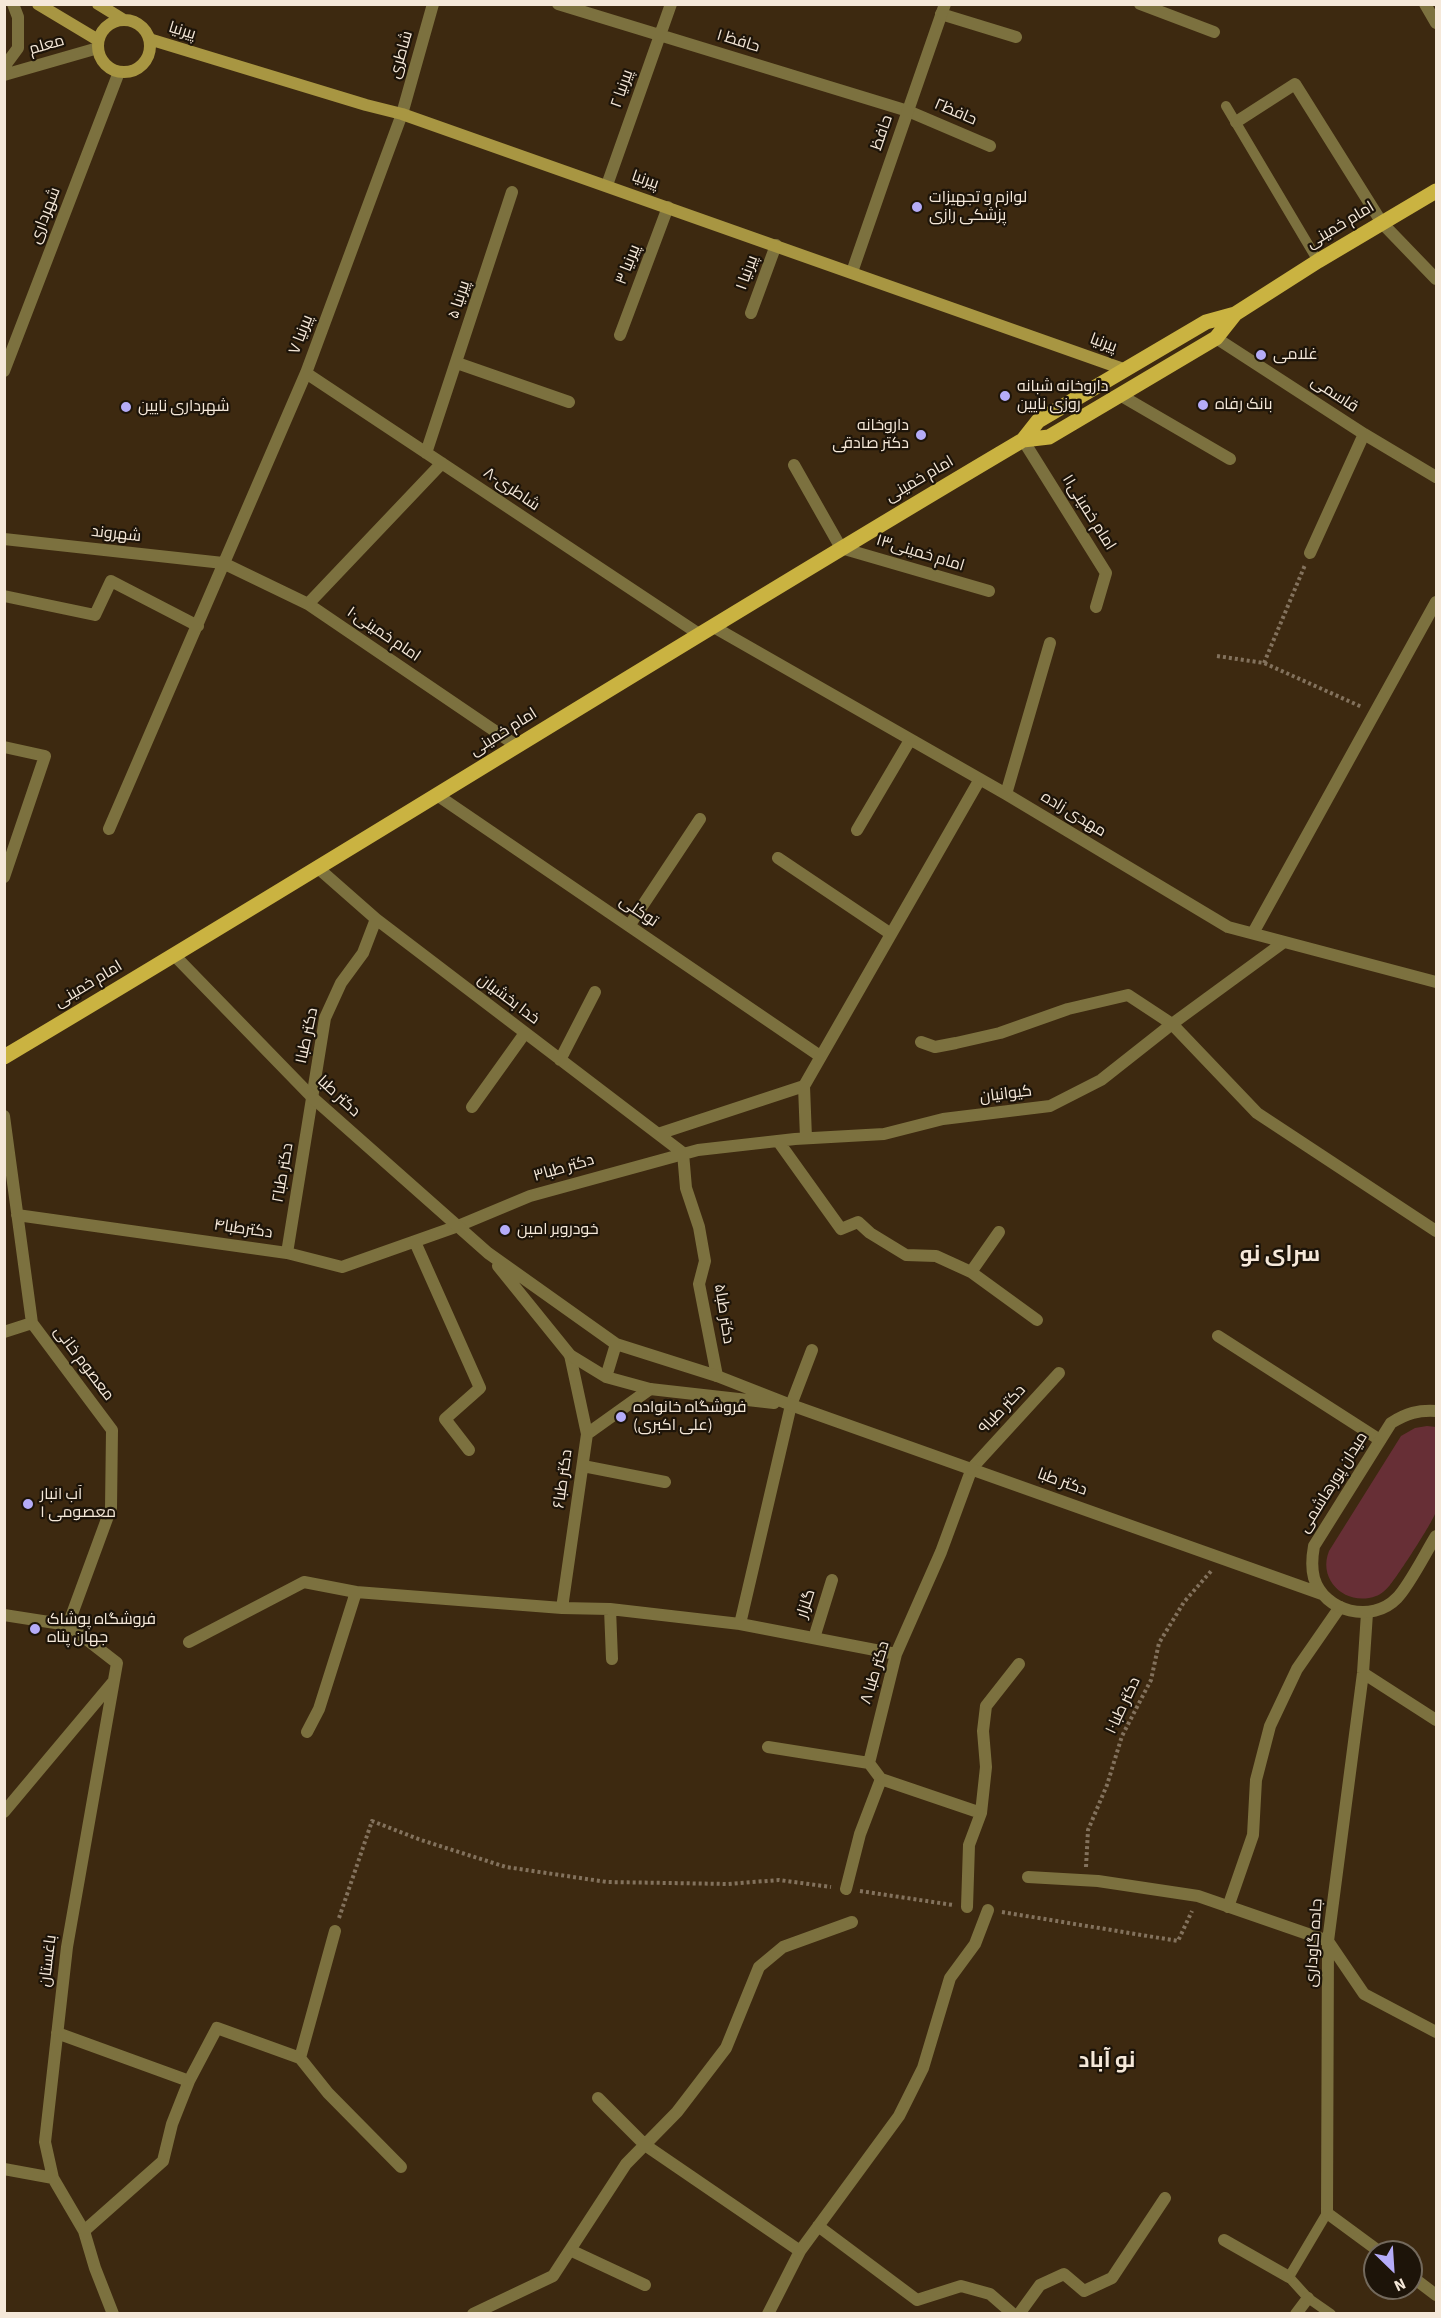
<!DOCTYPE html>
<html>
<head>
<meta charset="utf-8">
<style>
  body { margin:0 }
  #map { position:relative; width:1441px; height:2318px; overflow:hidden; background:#3d2910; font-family:"Source Sans 3",sans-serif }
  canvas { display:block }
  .frame { position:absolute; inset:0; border:6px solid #f5e8d9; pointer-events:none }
  .north { position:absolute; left:1363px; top:2240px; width:60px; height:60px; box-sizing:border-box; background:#1d1409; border:2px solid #73695c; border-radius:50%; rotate:155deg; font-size:16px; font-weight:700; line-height:24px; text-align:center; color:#f5e8d9 }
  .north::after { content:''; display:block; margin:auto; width:21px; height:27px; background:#b5acf8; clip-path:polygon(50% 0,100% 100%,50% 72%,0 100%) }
</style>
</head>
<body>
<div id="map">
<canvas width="1441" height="2318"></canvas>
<div class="frame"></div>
<div class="north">N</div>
</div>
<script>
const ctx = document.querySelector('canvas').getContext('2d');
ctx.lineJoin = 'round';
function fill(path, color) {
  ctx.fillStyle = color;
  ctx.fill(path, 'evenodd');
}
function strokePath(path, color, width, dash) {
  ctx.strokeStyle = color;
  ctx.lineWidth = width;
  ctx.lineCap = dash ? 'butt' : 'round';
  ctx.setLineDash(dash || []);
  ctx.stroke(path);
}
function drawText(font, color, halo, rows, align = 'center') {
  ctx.font = font + ' "Source Sans 3",Cairo,sans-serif';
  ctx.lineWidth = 4.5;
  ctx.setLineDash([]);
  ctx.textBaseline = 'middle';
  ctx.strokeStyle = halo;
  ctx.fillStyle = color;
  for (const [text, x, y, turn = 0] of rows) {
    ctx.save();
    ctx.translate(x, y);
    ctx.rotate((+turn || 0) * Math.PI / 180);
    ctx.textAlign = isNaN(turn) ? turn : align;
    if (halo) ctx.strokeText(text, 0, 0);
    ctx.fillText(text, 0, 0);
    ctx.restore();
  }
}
fill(new Path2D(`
  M1427,1426L1436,1427C1437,1448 1436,1468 1436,1488C1436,1495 1438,1504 1436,1511C1435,1519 1397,1577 1390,1585C1387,1589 1380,1595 1376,1596C1347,1607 1317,1581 1329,1551L1401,1436L1415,1428Z`), '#672f36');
strokePath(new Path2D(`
  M1217,656L1264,663L1362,707
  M1264,663L1305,565
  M1086,1867L1088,1830L1107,1785L1122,1736L1151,1680L1159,1643L1184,1602L1212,1570
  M860,1891L953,1905
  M1002,1912L1178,1941L1192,1911
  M339,1918L372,1821L421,1840L506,1867L607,1882L728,1884L779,1880L831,1887`), '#83725d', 4, [3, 3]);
strokePath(new Path2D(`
  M1226,106L1318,261
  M1327,2213L1289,2277L1308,2298L1331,2314`), '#7c713f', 10);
strokePath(new Path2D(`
  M558,4L908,111L990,146
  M1140,4L1214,32
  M1425,4L1436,23
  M941,14L1016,37
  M1236,122L1295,84L1382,223L1436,279
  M607,185L671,4
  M751,313L776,245
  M620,335L668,207
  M1216,338L1364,434L1436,477
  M457,363L569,402
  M4,371L119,72
  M306,373L699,634
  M1120,395L1230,459
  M1023,440L1106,573L1096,607
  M426,453L512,192
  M794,465L841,548L989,591
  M4,539L223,563L308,604L517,746
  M1310,553L1364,434
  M4,596L95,615L111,581L198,626
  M308,604L442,463
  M712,626L1006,794L1228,927L1436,982
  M4,747L45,756L4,877
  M1006,794L1050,643
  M437,795L820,1056
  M109,829L306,373L402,114L433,4
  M857,830L910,740
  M778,858L891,934
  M318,868L376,919L683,1153
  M629,926L700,819
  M1253,933L1436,602
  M921,1042L935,1047L956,1043L1000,1033L1068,1009L1128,995L1172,1024L1257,1113L1436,1231
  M560,1060L595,992
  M472,1107L525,1033
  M4,1116L32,1323L112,1430L111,1508L68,1625
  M658,1134L804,1086
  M806,1138L804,1086L980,779
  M778,1141L841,1229L858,1222L870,1233L906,1255L936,1256L971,1272L1037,1320
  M683,1153L686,1188L699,1227L705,1261L699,1284L717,1376
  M17,1215L287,1253L342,1267L458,1226L530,1196L698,1150L795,1139L884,1134L943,1119L1050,1106L1101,1080L1172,1024L1284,942
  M415,1242L480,1388L445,1419L469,1450
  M287,1253L325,1018L341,983L363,953L376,919
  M971,1272L999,1232
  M4,1332L32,1323
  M1218,1336L1380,1440
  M587,1434L650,1389
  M583,1466L665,1482
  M562,1608L587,1434L570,1355
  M610,1609L612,1659
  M1367,1613L1363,1673L1328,1941L1327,2213L1380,2252
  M4,1615L68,1625L117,1663L67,1947L45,2142L53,2178L84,2231L95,2268L113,2314
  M740,1624L791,1405L812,1350
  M814,1638L832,1580
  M189,1642L304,1582L356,1592
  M1363,1673L1436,1720
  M307,1732L319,1709L356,1592L562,1608L610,1609L740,1624L896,1654
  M768,1747L869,1763
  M881,1779L981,1813
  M4,1812L113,1682
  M1028,1877L1098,1881L1198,1896L1328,1941L1364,1994L1436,2032
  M846,1889L860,1834L881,1779L869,1763L896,1654L941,1552L972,1468L1059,1373
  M967,1907L969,1845L981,1813L986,1767L983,1731L986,1706L1019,1664
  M1228,1907L1253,1835L1256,1780L1270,1726L1297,1669L1340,1607
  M57,2033L189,2081
  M300,2058L335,1931
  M598,2098L645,2145L800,2251
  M4,2169L53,2178
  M818,2226L917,2300L961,2286L990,2294L1013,2314
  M84,2231L163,2161L172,2124L189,2081L217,2028L300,2058L328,2093L401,2167
  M1224,2240L1289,2277
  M570,2250L645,2285
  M1411,2276L1436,2295
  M473,2314L553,2276L626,2164L677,2112L726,2048L759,1967L783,1947L852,1922
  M768,2314L800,2251L899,2116L923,2068L950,1978L975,1944L988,1910
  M1019,2314L1040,2285L1064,2274L1084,2291L1112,2278L1165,2198
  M1296,2314L1308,2298`), '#7c713f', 12);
strokePath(new Path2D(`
  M4,67L18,48V17L13,4
  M4,75L98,48
  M852,272L945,4
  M175,956L313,1098L488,1253L616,1344L717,1376L791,1405L1322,1594
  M498,1266L570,1355L606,1377L650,1389L774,1403
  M606,1377L616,1344
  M1436,1411C1418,1410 1407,1413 1391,1423L1314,1546C1312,1557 1311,1567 1314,1578C1324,1612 1372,1624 1397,1598C1409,1586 1426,1552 1436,1536`), '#7c713f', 12);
strokePath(new Path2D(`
  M38,4L98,40
  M98,4L124,20
  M98 46a26 26 0 1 1 52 0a26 26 0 1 1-52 0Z
  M149,39L366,105L402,114L1126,370`), '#a89642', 12);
strokePath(new Path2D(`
  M1023,440L1049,437L1120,395L1216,338L1235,314
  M4,1057C346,854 681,642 1023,440L1038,421L1206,322L1235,314L1318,261L1436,191`), '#cab341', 15);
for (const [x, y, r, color] of [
  [917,207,6,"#b5acf8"],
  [1261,355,6,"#b5acf8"],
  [1005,396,6,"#b5acf8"],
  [1203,405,6,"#b5acf8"],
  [126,407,6,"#b5acf8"],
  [921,435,6,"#b5acf8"],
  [505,1230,6,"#b5acf8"],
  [621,1417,6,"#b5acf8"],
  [28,1504,6,"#b5acf8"],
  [35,1629,6,"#b5acf8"]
]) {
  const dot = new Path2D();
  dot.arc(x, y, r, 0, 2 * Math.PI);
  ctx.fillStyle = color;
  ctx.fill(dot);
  strokePath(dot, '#1d1409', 2);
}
drawText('16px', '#f5e8d9', '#1d1409', [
  ["پیرنیا",182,32,17],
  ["حافظ ۱",738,42,17],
  ["معلم",47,46,-16],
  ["شاطری",402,55,-74],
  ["پیرنیا ۲",623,89,-71],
  ["حافظ۲",955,113,23],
  ["حافظ",883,133,-71],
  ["پیرنیا",645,181,19],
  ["شهرداری",46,216,-69],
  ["امام خمینی",1341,226,-31],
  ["پیرنیا ۳",629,265,-69],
  ["پیرنیا ۱",748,273,-70],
  ["پیرنیا ۵",460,300,-72],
  ["پیرنیا ۷",302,335,-69],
  ["پیرنیا",1103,344,20],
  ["قاسمی",1334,395,33],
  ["امام خمینی",920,480,-30],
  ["۸-شاطری",511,490,34],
  ["امام خمینی۱۱",1088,513,58],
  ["شهروند",116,535,6],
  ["امام خمینی۱۳",920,554,17],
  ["امام خمینی۱۰",383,635,34],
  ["امام خمینی",504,733,-32],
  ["مهدی زاده",1073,815,31],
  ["توکلی",638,912,34],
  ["امام خمینی",89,985,-31],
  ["خدا بخشیان",508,1000,37],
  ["دکتر طبا۱",308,1036,-78],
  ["کیوانیان",1006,1095,-7],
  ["دکتر طبا",338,1097,43],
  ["دکتر طبا۳",564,1169,-16],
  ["دکتر طبا۲",284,1173,-80],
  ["دکترطبا۴",243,1230,8],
  ["دکتر طبا۵",723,1314,81],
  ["معصوم خانی",83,1364,53],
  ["دکتر طبا۹",1003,1410,-47],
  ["دکتر طبا۶",564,1479,-82],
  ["دکتر طبا",1062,1483,20],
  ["میدان پورهاشمی",1334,1483,-58],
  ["گلزار",807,1604,-72],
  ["دکتر طبا ۸",876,1673,-73],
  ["دکتر طبا۱۰",1124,1706,-65],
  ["جاده گاوداری",1315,1943,-86],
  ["باغستان",49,1961,-83]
]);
drawText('16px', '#f5e8d9', '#1d1409', [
  ["لوازم و تجهیزات",929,198],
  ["پزشکی رازی",929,216],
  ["غلامی",1273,355],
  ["داروخانه شبانه",1017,387],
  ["روزی نایین",1017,405],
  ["بانک رفاه",1215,405],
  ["شهرداری نایین",138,407],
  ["داروخانه",909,426,"right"],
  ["دکتر صادقی",909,444,"right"],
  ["خودروبر امین",517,1230],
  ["فروشگاه خانواده",633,1408],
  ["(علی اکبری)",633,1426],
  ["آب انبار",40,1495],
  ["معصومی ۱",40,1513],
  ["فروشگاه پوشاک",47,1620],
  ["جهان پناه",47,1638]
], 'left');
drawText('bold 22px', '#f5e8d9', '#1d1409', [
  ["سرای نو",1280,1256],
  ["نو آباد",1107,2062]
]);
</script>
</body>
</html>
